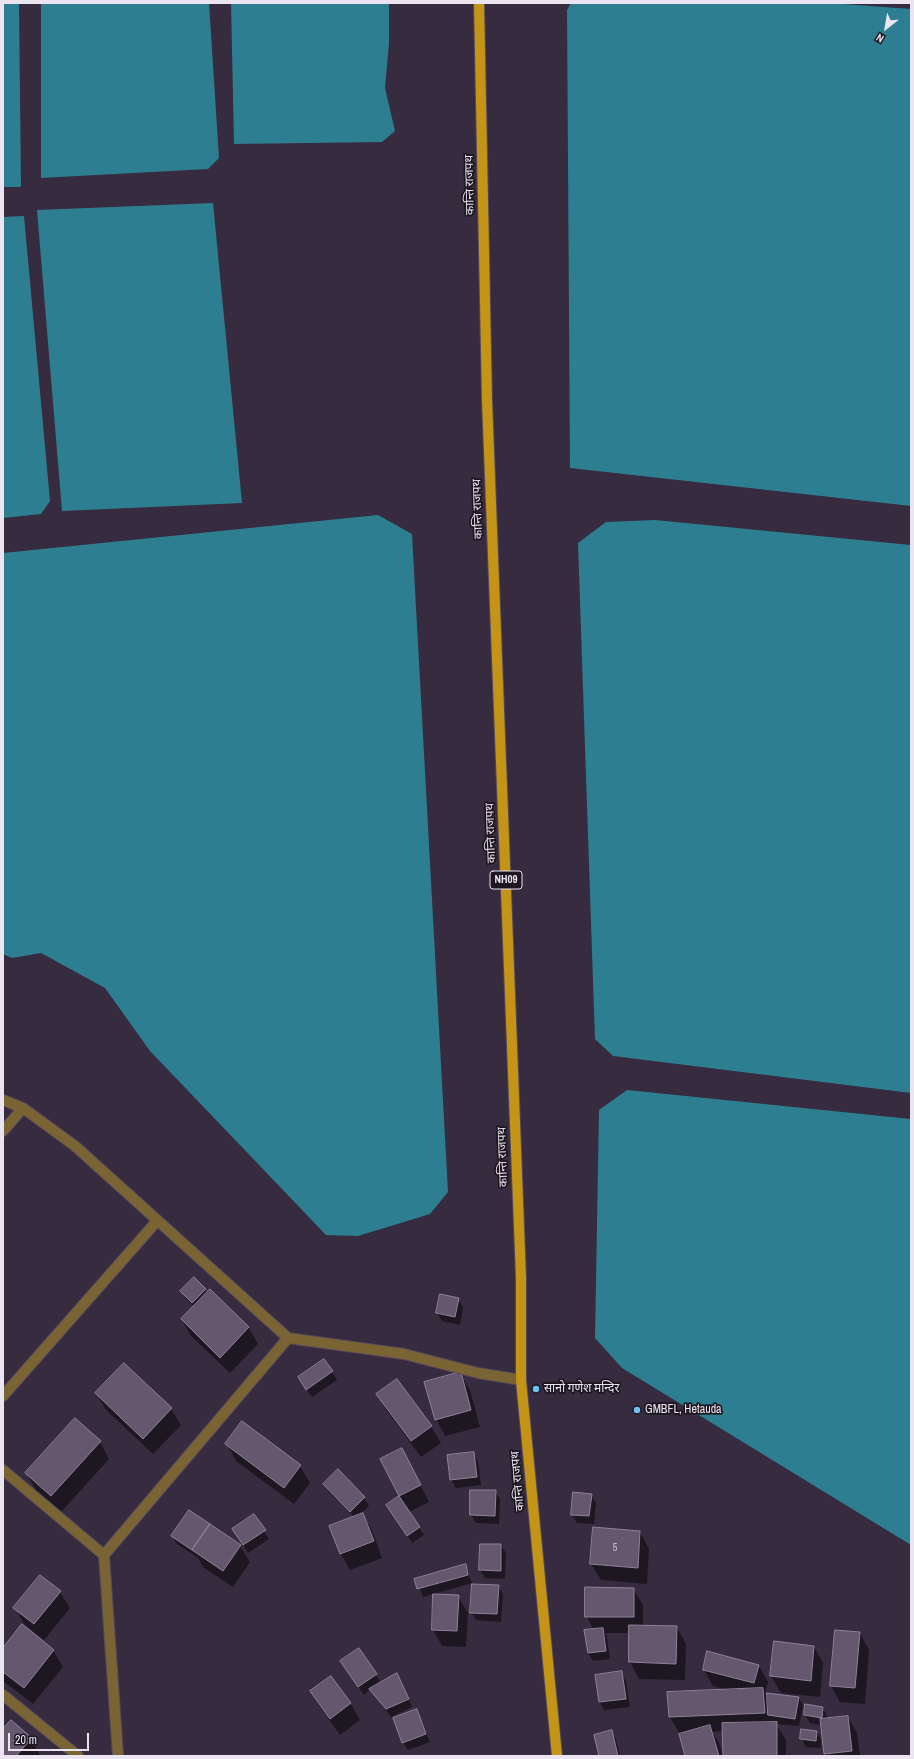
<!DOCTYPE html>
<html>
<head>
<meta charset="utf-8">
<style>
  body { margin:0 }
  #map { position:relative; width:914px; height:1759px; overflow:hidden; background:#372b40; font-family:"Archivo Narrow",sans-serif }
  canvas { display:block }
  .frame { position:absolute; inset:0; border:4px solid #ebe4f1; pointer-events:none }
  .north { position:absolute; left:866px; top:8px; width:40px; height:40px; -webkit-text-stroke:3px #1b1620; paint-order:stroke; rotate:211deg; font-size:11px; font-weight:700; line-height:16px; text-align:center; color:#ebe4f1 }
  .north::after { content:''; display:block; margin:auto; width:14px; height:18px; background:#ebe4f1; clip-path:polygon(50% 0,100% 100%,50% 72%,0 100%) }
  .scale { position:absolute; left:8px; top:1733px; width:81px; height:18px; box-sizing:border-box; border:2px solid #ebe4f1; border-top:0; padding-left:5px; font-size:12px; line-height:14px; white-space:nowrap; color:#ebe4f1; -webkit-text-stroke:3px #1b1620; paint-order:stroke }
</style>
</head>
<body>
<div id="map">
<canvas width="914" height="1759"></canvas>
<div class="frame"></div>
<div class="north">N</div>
<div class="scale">20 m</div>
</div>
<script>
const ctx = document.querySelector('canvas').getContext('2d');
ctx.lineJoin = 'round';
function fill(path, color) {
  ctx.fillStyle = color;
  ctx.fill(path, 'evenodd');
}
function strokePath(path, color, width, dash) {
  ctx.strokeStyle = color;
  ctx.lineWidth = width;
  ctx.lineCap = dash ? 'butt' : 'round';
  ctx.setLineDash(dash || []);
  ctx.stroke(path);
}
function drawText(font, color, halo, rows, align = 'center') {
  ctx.font = font + ' "Archivo Narrow","Noto Sans Devanagari",sans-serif';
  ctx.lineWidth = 3.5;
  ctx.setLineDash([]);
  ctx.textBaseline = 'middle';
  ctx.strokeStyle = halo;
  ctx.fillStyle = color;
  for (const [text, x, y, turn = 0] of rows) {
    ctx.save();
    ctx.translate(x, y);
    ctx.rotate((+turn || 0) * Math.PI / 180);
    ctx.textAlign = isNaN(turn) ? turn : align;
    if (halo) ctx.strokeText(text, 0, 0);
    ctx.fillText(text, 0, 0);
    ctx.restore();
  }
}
fill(new Path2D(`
  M3,3H19L21,187H3Z
  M41,3H209L219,158L208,169L41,178Z
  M231,3H389V43L385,88L395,131L382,142L234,144Z
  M571,3H830L911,9V506L570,468L567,10Z
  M213,203L242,503L62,511L37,210Z
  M24,216L50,501L41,514L3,518V217Z
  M378,515L412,534L448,1192L430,1214L358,1236L326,1235L150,1051L105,988L41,953L12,958L3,954V553Z
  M655,520L911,545V1093L613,1056L595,1039L578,543L606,522Z
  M627,1090L911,1119V1545L622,1368L595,1338L599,1110Z`), '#2d7e90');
fill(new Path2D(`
  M194,1278L208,1293L210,1291L249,1328L258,1344L230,1373L191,1336L182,1320L194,1307L186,1299L181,1291Z
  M441,1296L458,1299L463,1307L460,1325L442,1321L437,1313Z
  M332,1372L337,1380L312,1397L304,1386Z
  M460,1373L470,1390L480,1427L445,1436L436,1419Z
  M96,1393L171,1409L181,1425L153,1454L106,1410Z
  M377,1395L431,1426L441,1443L421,1457L387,1411Z
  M100,1442L109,1459L61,1512L36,1490L26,1473Z
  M227,1444L300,1466L310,1483L294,1504L236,1461Z
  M473,1453L478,1461L481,1485L456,1488L451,1480L448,1456Z
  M382,1459L411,1466L429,1502L409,1512L424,1535L412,1543L387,1505L400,1496Z
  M324,1484L364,1498L369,1506L362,1513L372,1530L382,1558L350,1570L341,1554L354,1517L329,1492Z
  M495,1491L500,1499L499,1524L476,1523L471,1515Z
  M591,1495L596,1503L594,1524L577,1523L572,1515Z
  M254,1516L269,1539L248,1553L233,1530Z
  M640,1532L649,1549L647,1584L601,1580L591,1564Z
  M172,1536L240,1546L250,1562L233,1587L203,1567L198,1558L177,1544Z
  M481,1545H501L506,1553L505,1579L485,1578L480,1570Z
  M465,1566L472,1583L423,1597L416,1579Z
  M40,1576L60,1592L70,1608L44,1640L24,1624L15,1608Z
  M498,1586L503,1594L501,1622L476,1620L471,1612Z
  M633,1589L643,1605V1626L677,1627L686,1644L685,1680L639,1679L630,1662V1633H605L607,1637L610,1659L593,1661L588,1653L585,1631L594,1630L586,1616Z
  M458,1596L468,1613L466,1647L442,1646L433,1630Z
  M860,1633L869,1650L865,1704L840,1702L831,1686Z
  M814,1647L823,1663L820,1697L781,1693L771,1676Z
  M3,1649L53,1650L63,1667L33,1704L3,1681Z
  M359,1649L381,1683L401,1682L412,1707L391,1717L371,1689L364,1695L346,1669Z
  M759,1666L768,1682L765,1693L768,1698H799L803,1706L799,1726L776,1724L786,1740V1756H724L723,1731L712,1732L719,1743L723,1756H686L680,1734L670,1717L728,1690L713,1686L704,1670Z
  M621,1672L626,1681L630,1707L604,1710L600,1702L596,1676Z
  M311,1692L350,1703L360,1720L340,1735L321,1708Z
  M806,1705L823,1708L827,1716V1719L848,1717L857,1733L860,1756H826L822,1725L810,1723L805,1715Z
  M416,1710L430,1742L408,1750L403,1742Z
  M3,1731L31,1739L40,1755L3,1756Z
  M611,1731L616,1739L620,1756H600Z
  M817,1732L821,1740V1748L806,1747L801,1738Z`), '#0007');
const building = new Path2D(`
  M194,1277L206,1289L192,1303L180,1291Z
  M210,1289L249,1327L220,1358L181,1319Z
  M440,1294L459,1298L455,1317L436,1313Z
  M324,1359L333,1371L306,1390L298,1377Z
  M124,1363L172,1408L143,1439L95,1393Z
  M461,1372L471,1410L435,1420L424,1382Z
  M397,1379L432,1426L411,1441L376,1394Z
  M75,1418L101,1441L51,1496L25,1473Z
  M242,1421L301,1465L284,1488L225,1444Z
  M402,1448L421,1485L399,1496L380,1459Z
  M474,1452L477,1477L450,1480L447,1455Z
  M338,1469L365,1497L350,1512L323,1484Z
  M470,1490H496L495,1516L470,1515Z
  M573,1492L592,1494L589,1516L571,1515Z
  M399,1496L420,1527L407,1536L386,1505Z
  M189,1510L210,1524L192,1550L171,1536Z
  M363,1513L374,1541L340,1554L329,1526Z
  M254,1514L266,1530L243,1545L232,1529Z
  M210,1524L241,1545L223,1571L192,1550Z
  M593,1527L640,1531L638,1568L590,1564Z
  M480,1544H501V1571L479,1570Z
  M466,1564L468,1575L417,1589L414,1579Z
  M40,1575L61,1591L34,1624L13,1608Z
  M472,1584L499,1585L497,1614L470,1613Z
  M585,1587L634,1588V1617H585Z
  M433,1594L459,1595L457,1631L432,1630Z
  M22,1624L54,1650L24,1688L3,1672V1648Z
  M629,1625L677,1626L676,1664L629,1662Z
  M603,1628L606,1651L588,1653L584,1630Z
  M835,1630L860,1632L855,1688L830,1686Z
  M774,1641L814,1646L811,1681L770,1676Z
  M359,1648L377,1674L358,1687L340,1661Z
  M707,1651L759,1665L754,1683L703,1670Z
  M622,1671L626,1699L599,1702L595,1675Z
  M397,1673L409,1699L386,1709L369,1689Z
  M331,1676L351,1703L330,1719L310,1691Z
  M763,1688L765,1713L669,1717L667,1692Z
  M767,1693L799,1697L795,1719L768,1715Z
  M805,1704L823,1707L822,1718L804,1715Z
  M417,1709L426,1734L402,1743L393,1718Z
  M848,1716L852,1751L824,1754L820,1719Z
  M11,1720L32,1738L16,1756H3V1729Z
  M777,1722V1756H723L722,1723Z
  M710,1725L719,1756H685L679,1734Z
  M801,1729L817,1731L816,1741L800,1739Z
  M612,1730L618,1756H599L594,1735Z`);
fill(building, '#64576e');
strokePath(building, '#8f819a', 1);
const minor = new Path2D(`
  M3,1100L23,1108L75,1146L288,1338L104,1555
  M3,1131L23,1108
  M288,1338L404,1354L478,1373L521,1380
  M3,1396L157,1221
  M3,1470L104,1555L118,1756
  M3,1695L78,1756`);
const major = new Path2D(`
  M479,3L487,400L521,1278V1380L557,1756`);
strokePath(minor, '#54495c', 12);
strokePath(major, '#54495c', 12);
strokePath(minor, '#7b6433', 10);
strokePath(major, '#c49417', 10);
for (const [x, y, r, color] of [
  [536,1389,4,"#6ec2f3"],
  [637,1410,4,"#6ec2f3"]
]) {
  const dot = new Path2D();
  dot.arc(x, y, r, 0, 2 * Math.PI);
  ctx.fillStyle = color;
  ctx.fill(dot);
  strokePath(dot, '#1b1620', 1.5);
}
drawText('10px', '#c9c1d0', null, [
  ["5",615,1548]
]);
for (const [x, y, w] of [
  [506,880,32]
]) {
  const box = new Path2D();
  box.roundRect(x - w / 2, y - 9, w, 18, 3);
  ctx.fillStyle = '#1b1620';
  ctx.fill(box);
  strokePath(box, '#ebe4f1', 1);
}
drawText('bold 11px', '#ebe4f1', null, [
  ["NH09",506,880]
]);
drawText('12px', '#ebe4f1', '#1b1620', [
  ["कान्ति राजपथ",470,185,-91],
  ["कान्ति राजपथ",478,509,-92],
  ["कान्ति राजपथ",491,833,-92],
  ["कान्ति राजपथ",503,1157,-92],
  ["कान्ति राजपथ",518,1481,-95]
]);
drawText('12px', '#ebe4f1', '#1b1620', [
  ["सानो गणेश मन्दिर",544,1389],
  ["GMBFL, Hetauda",645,1410]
], 'left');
</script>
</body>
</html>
